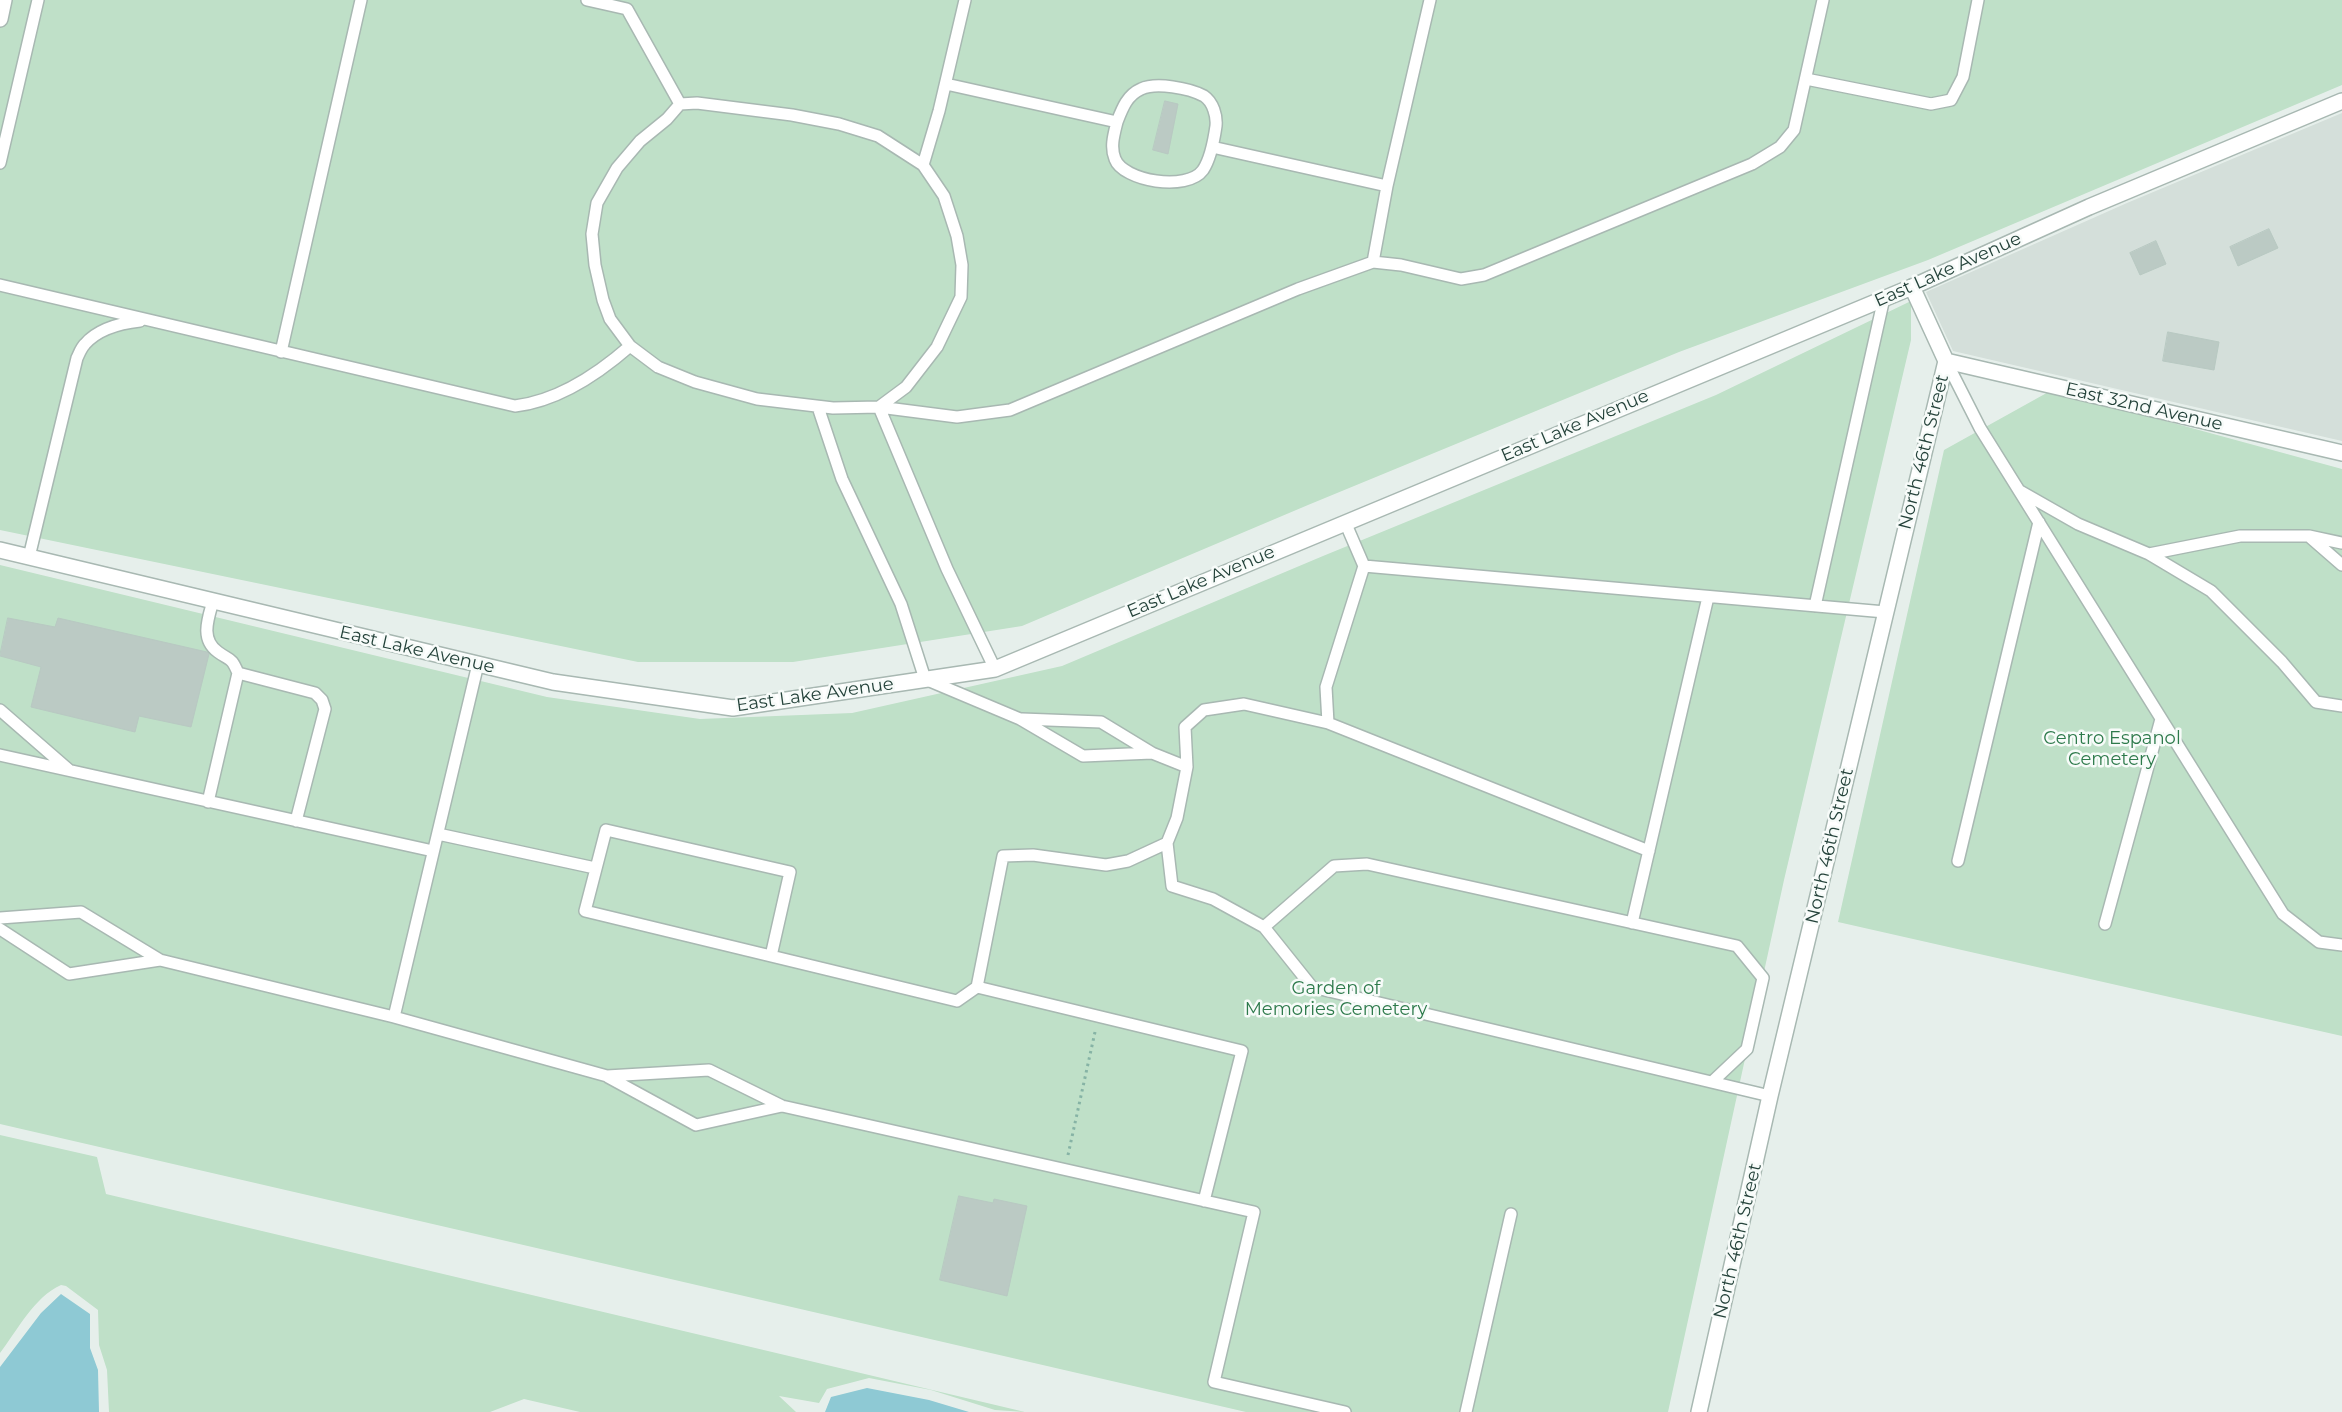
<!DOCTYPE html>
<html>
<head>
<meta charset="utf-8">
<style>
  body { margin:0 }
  canvas { display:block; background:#e6efeb }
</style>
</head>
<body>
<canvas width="2342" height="1412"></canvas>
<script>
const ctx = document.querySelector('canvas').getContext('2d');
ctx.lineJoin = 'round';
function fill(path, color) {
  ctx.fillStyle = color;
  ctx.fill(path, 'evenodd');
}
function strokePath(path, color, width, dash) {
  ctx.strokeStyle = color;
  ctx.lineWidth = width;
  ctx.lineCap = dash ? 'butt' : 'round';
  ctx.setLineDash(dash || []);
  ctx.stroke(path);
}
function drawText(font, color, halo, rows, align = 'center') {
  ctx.font = font + ' Montserrat,sans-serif';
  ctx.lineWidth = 5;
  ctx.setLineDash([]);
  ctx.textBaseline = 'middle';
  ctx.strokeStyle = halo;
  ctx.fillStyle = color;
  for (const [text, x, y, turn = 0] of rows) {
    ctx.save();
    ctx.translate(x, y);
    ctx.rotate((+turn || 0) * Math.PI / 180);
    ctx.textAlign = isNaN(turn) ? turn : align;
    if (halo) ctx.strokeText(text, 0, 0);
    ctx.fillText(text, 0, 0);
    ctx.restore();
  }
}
fill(new Path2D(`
  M2342,113V441L1953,351L1926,292L2127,203Z`), '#d4dfda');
fill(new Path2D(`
  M4,0H2342V85L1928,260L1679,352L1308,505L1022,626L793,662H638L0,530V19Z
  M1911,301V340L1784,880L1668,1412H1246L0,1124V565L547,697L700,719L852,713L1062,666L1323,556L1716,395Z
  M2052,390L2342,469V1036L1838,922L1944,450Z
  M0,1135L97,1157L106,1194L1025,1412L995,1410L931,1390L869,1378L827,1389L819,1403L779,1396L796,1412H580L524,1399L490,1412H109L107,1370L99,1345L98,1310L66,1286L61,1285C34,1297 17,1331 0,1353Z`), '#bfe0c8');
fill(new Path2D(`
  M61,1294L90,1314V1348L98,1370L99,1412H0V1367L41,1313Z
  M867,1388L929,1400L969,1412H825L831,1397Z`), '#8ec9d4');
const building = new Path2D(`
  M1165,101L1178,104L1168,154L1153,150Z
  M2269,229L2278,248L2238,266L2230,247Z
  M2156,241L2166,264L2140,275L2130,253Z
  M2168,332L2219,342L2214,370L2163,361Z
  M8,618L55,627L58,618L207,652L209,654L191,727L139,716L135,732L31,707L41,667L0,656Z
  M959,1196L993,1203L994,1199L1027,1206L1007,1296L940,1280Z`);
fill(building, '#bbcac4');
strokePath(building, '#b8c9c2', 1);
const service = new Path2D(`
  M587,0L627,9L680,104
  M1806,79L1931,104L1951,100L1963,77L1978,0
  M946,84L1117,122C1114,134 1110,147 1115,159C1123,181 1187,192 1203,170C1211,158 1214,140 1216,126C1217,116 1213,102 1204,96C1189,88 1156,82 1141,89C1127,95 1122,109 1117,122
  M697,103L792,115L839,124L878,136L923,165L944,196L957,236L962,265L961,297L937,347L906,387L879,407L833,408L757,399L695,382L658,367L630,346L610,319L603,300L595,265L592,234L597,203L617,168L640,141L667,119L680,104Z
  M1212,147L1387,186
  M0,163L38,0
  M923,165L939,111L965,0
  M1373,262L1387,186L1430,0
  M0,285L515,406C558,401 598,374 630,346
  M281,352L361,0
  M1946,361L1980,428L2283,914L2319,942L2342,945
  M818,407L842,479L901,604L925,679L1020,719L1083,756L1152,753L1187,767L1177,818L1167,843L1172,886L1213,899L1264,927L1312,987L1770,1096
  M2020,491L2078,524L2149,554L2240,536H2309L2342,543
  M1345,522L1364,566L1885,612
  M2311,538L2342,565
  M2149,554L2211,591L2282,662L2316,702L2342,706
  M29,557L77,358C79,354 81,348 85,344C98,329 122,323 140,321
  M1364,566L1326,687L1328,723L1649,851
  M1815,606L1884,298
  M478,664L394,1017L607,1076L709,1070L782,1106L1254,1212L1214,1382L1345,1412
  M995,669L947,569L879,407L957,417L1010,410L1298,289L1373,262L1401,265L1461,279L1484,275L1752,164L1780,147L1794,130L1823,0
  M238,673L315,693L322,700L325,709L296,821
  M0,710L69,770
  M1022,719L1101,722L1152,753
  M0,755L433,851
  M1187,767L1185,727L1204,710L1244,704L1328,723
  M208,802L238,673C231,656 230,661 218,652C200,639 208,619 213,601
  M438,834L595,868
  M1958,861L2039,522
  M0,918L81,912L160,960
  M1632,923L1708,597
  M2105,924L2161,719
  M1264,927L1334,866L1367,864L1737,946L1763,978L1747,1049L1712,1082
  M0,929L69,974L160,960L394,1017
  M771,956L790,872L606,830L585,911L957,1001L977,987L1242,1051L1204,1201
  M977,987L1003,856L1033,855L1106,865L1128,861L1167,843
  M608,1077L696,1125L782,1106
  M1466,1412L1511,1214`);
const minor = new Path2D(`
  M0,19L4,0
  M1946,361L2342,453
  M1699,1412L1770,1096L1946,361L1912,287`);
const tertiary = new Path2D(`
  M0,550L553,682L733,708L995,669L1912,287L2089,207L2342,101`);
strokePath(service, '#a8b8b2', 14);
strokePath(minor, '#a8b8b2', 18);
strokePath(tertiary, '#a8b8b2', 18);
strokePath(new Path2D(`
  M1068,1155L1095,1032`), '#86b3a5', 3, [2.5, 4]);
strokePath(service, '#fff', 11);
strokePath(minor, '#fff', 15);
strokePath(tertiary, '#fff', 15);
drawText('18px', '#24423a', '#f7fbf9', [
  ["East Lake Avenue",1948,270,-24],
  ["East 32nd Avenue",2144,407,13],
  ["East Lake Avenue",1575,426,-23],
  ["North 46th Street",1924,452,-76],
  ["East Lake Avenue",1201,582,-23],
  ["East Lake Avenue",417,650,13],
  ["East Lake Avenue",815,695,-8],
  ["North 46th Street",1830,846,-77],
  ["North 46th Street",1738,1241,-77]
]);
drawText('18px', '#2d7a4b', '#f7fbf9', [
  ["Centro Espanol",2112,739],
  ["Cemetery",2112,760],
  ["Garden of",1336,989],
  ["Memories Cemetery",1336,1010]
]);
</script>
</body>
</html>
